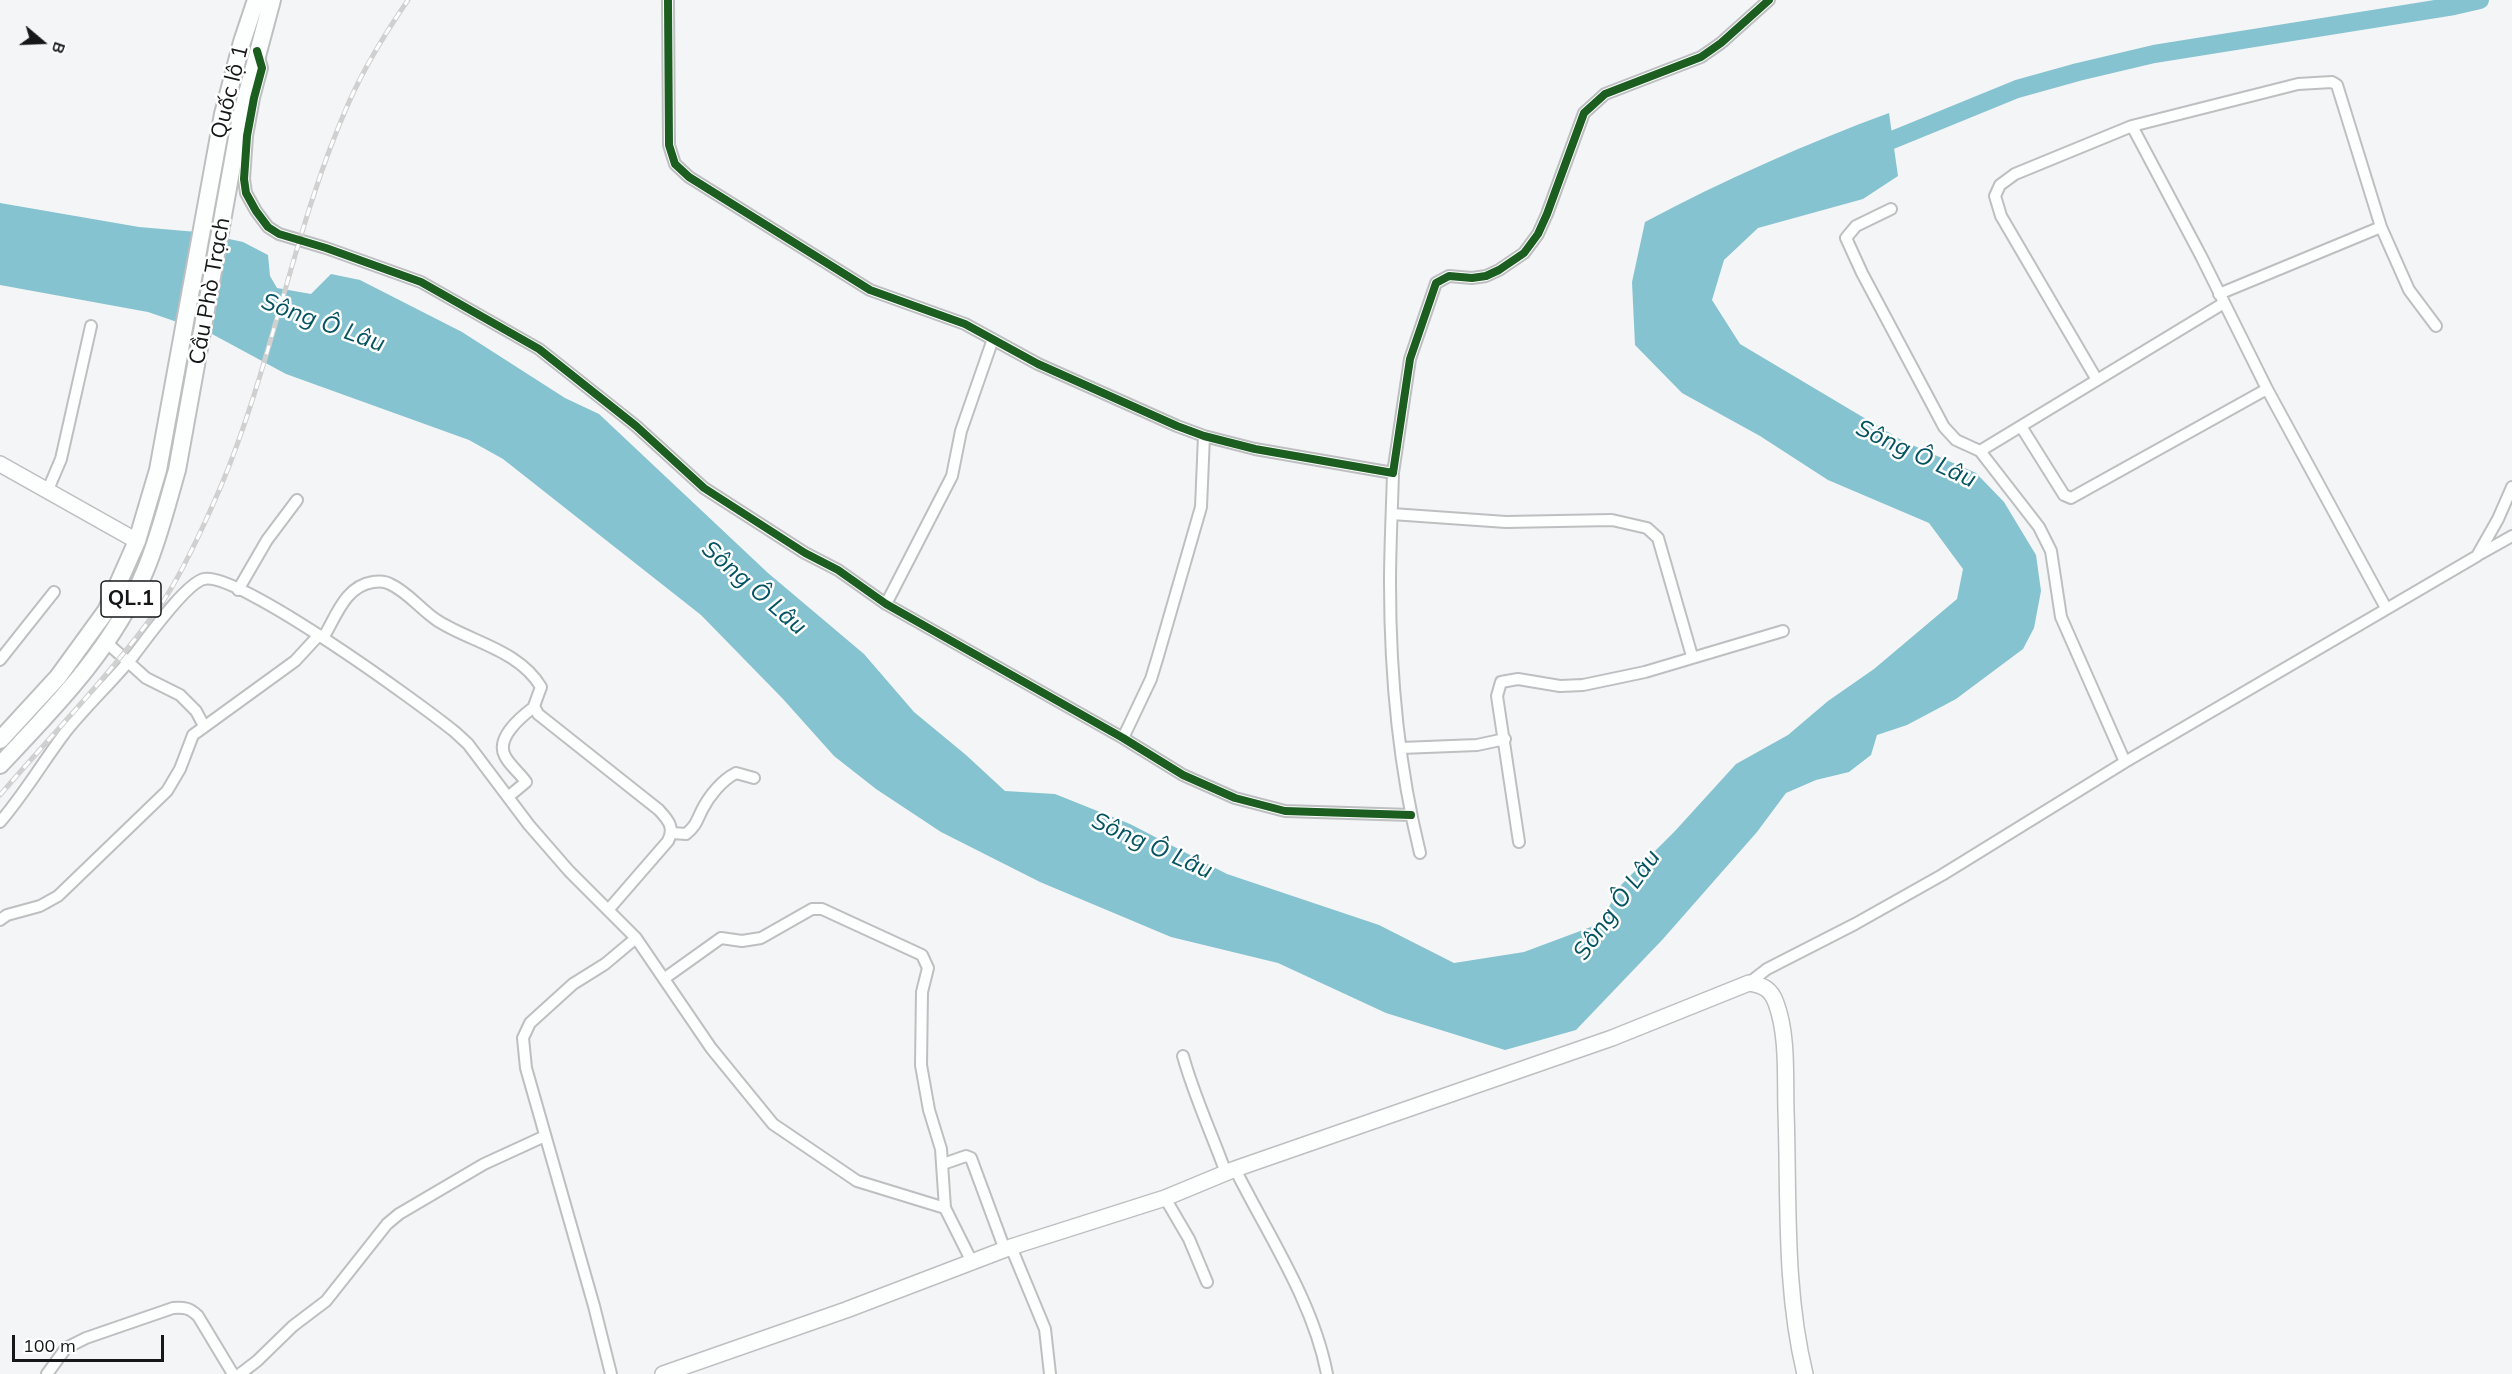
<!DOCTYPE html>
<html>
<head>
<meta charset="utf-8">
<style>
  body { margin:0 }
  #map { position:relative; width:2512px; height:1374px; overflow:hidden; background:#f4f5f6; font-family:Mulish,sans-serif }
  canvas { display:block }
  .north { position:absolute; left:12px; top:12px; width:60px; height:60px; -webkit-text-stroke:4px #fff; paint-order:stroke; rotate:109deg; font-size:16px; font-weight:700; line-height:24px; text-align:center; color:#161718 }
  .north::after { content:''; display:block; margin:auto; width:21px; height:27px; background:#161718; clip-path:polygon(50% 0,100% 100%,50% 72%,0 100%) }
  .scale { position:absolute; left:12px; top:1335px; width:152px; height:27px; box-sizing:border-box; border:3px solid #161718; border-top:0; padding-left:8px; font-size:18px; line-height:21px; white-space:nowrap; color:#161718; -webkit-text-stroke:4px #fff; paint-order:stroke }
</style>
</head>
<body>
<div id="map">
<canvas width="2512" height="1374"></canvas>
<div class="north">B</div>
<div class="scale">100 m</div>
</div>
<script>
const ctx = document.querySelector('canvas').getContext('2d');
ctx.lineJoin = 'round';
function fill(path, color) {
  ctx.fillStyle = color;
  ctx.fill(path, 'evenodd');
}
function strokePath(path, color, width, dash) {
  ctx.strokeStyle = color;
  ctx.lineWidth = width;
  ctx.lineCap = dash ? 'butt' : 'round';
  ctx.setLineDash(dash || []);
  ctx.stroke(path);
}
function drawText(font, color, halo, rows, align = 'center') {
  ctx.font = font + ' Mulish,sans-serif';
  ctx.lineWidth = 5;
  ctx.setLineDash([]);
  ctx.textBaseline = 'middle';
  ctx.strokeStyle = halo;
  ctx.fillStyle = color;
  for (const [text, x, y, turn = 0] of rows) {
    ctx.save();
    ctx.translate(x, y);
    ctx.rotate((+turn || 0) * Math.PI / 180);
    ctx.textAlign = isNaN(turn) ? turn : align;
    if (halo) ctx.strokeText(text, 0, 0);
    ctx.fillText(text, 0, 0);
    ctx.restore();
  }
}
fill(new Path2D(`
  M1889,113L1898,176L1863,199L1758,228L1724,260L1712,300L1740,344L1903,441L1976,473L2004,502L2036,555L2041,591L2034,628L2023,649L1956,699L1907,725L1877,735L1871,755L1849,772L1816,780L1786,793L1757,832L1663,939L1576,1030L1505,1050L1386,1013L1278,963L1171,937L1040,882L941,832L876,789L834,756L783,699L701,615L503,459L469,440L286,374L212,334L148,312L0,285V203L139,227L197,232L243,242L268,255L270,276L277,288L311,294L331,274L360,280L462,332L565,398L599,414L768,573L864,654L914,712L966,755L1005,791L1055,794L1130,824L1227,874L1379,925L1454,963L1524,952L1599,924L1622,884L1675,831L1736,764L1788,735L1828,701L1874,669L1957,599L1963,569L1929,523L1828,480L1760,436L1682,393L1635,345L1632,282L1645,222C1724,180 1805,144 1889,113Z`), '#85c3d0');
strokePath(new Path2D(`
  M1870,149L2017,89L2078,72L2154,54L2454,6L2480,0`), '#85c3d0', 18);
const minor = new Path2D(`
  M668,0L669,145L675,164L689,177L870,290L965,324L1038,364L1177,426L1204,436L1255,449L1393,473L1410,359L1436,283L1449,276L1472,278L1486,276L1499,270L1524,253L1538,234L1547,214L1584,113L1605,94L1701,57L1721,43L1769,0
  M258,54L262,68L254,98L247,136L244,179L246,193L256,211L268,227L279,234L326,248L421,282L539,349L636,426L704,488L805,553L838,570L886,604L1123,738L1183,775L1235,798L1285,811L1411,815
  M2132,126L2201,256L2267,389L2386,608
  M1891,209L1856,226L1846,238L1862,273L1944,427L1956,440L1980,451L2224,303
  M2219,294L2381,227
  M2097,380L2001,216L1995,196L2000,185L2015,174L2132,126L2298,84L2332,82L2337,85L2381,227L2409,290L2436,326
  M2022,428L2064,495L2071,498L2267,389
  M1980,451L2039,527L2051,551L2061,617L2125,762
  M1393,473C1392,510 1390,547 1390,583C1390,671 1399,768 1420,853
  M47,492L61,459L91,326
  M1392,514L1506,522L1612,520L1647,528L1658,538L1692,656
  M2480,554L2512,536
  M238,590L267,540L297,500
  M886,604L952,476L961,431L993,339
  M323,638C336,617 345,586 373,582C379,581 385,581 390,584C408,592 421,610 438,621C471,642 519,650 541,687L534,706L538,714L659,810C668,820 675,827 668,841L609,909
  M106,642L146,678L180,695L196,711L204,726
  M0,660L54,592
  M1123,738L1151,679L1158,656L1201,507L1204,436
  M1401,748L1477,745L1505,739
  M508,797L526,782C520,773 510,766 505,756C495,738 522,716 534,707
  M0,822C25,793 44,760 67,730C88,704 113,681 134,655C147,638 186,583 204,579C238,571 422,705 455,732L468,744L529,825L569,871L636,938L711,1048L773,1124L857,1181L945,1208L972,1262
  M672,833L686,834C696,826 697,820 702,810C709,796 722,780 736,773L754,778
  M1519,842L1497,696L1501,682L1518,679L1560,686L1583,685L1645,672L1783,631
  M0,920L7,915L40,906L58,896L167,791L180,769L193,735L295,661L319,635
  M665,978L721,938L742,941L761,938L812,909H822L922,955L928,968L922,992L921,1065L929,1110L941,1149L945,1208
  M1749,983L1767,969L1855,924L1942,875L2125,762L2477,556L2498,519L2512,487
  M1183,1056C1194,1096 1212,1134 1226,1173
  M943,1164L966,1156L971,1158L1005,1250
  M1235,1169C1268,1235 1313,1301 1327,1374
  M1165,1198L1189,1239L1207,1282
  M1011,1247L1045,1329L1050,1374
  M47,1374L66,1348L86,1338L173,1308C184,1307 190,1308 198,1316L233,1374
  M240,1374L257,1361L293,1326L326,1301L387,1224L399,1214L484,1164L545,1136
  M611,1374L594,1306L526,1068L523,1038L530,1023L573,984L605,964L636,938`);
const secondary = new Path2D(`
  M0,464L137,541
  M663,1374L846,1310L1011,1247L1165,1198L1235,1169L1612,1038L1749,983C1763,985 1771,989 1776,1003C1788,1035 1785,1077 1786,1111C1789,1199 1784,1288 1805,1374`);
const trunk = new Path2D(`
  M0,740L58,677L106,611L137,541L158,470L223,114L242,42L256,0
  M0,765C56,706 114,647 145,571C159,538 167,504 177,470L241,116L272,0`);
strokePath(minor, '#bebfc0', 14);
strokePath(secondary, '#bebfc0', 18);
strokePath(trunk, '#bebfc0', 20);
strokePath(minor, '#fdfefe', 10);
strokePath(secondary, '#fdfefe', 15);
strokePath(trunk, '#fdfefe', 16);
const rail = new Path2D(`
  M0,795C55,731 116,669 164,600C184,569 206,521 221,486C273,362 294,226 349,102C365,66 386,32 408,0`);
strokePath(rail, '#d0d0d1', 5);
strokePath(rail, '#fff', 3, [9]);
strokePath(new Path2D(`
  M668,0L669,145L675,164L689,177L870,290L965,324L1038,364L1177,426L1204,436L1255,449L1393,473L1410,359L1436,283L1449,276L1472,278L1486,276L1499,270L1524,253L1538,234L1547,214L1584,113L1605,94L1701,57L1721,43L1769,0
  M257,51L262,68L254,98L247,136L244,179L246,193L256,211L268,227L279,234L326,248L421,282L539,349L636,426L704,488L805,553L838,570L886,604L1123,738L1183,775L1235,798L1285,811L1411,815`), '#1b5e20', 8);
for (const [x, y, w] of [
  [131,599,60]
]) {
  const box = new Path2D();
  box.roundRect(x - w / 2, y - 18, w, 36, 4.5);
  ctx.fillStyle = '#fff';
  ctx.fill(box);
  strokePath(box, '#161718', 1.5);
}
drawText('bold 21px', '#161718', null, [
  ["QL.1",131,599]
]);
drawText('22px', '#161718', '#fff', [
  ["Quốc lộ 1",230,92,-76],
  ["Cầu Phò Trạch",210,291,-80]
]);
drawText('italic 24px', '#045361', '#fff', [
  ["Sông Ô Lâu",323,323,20],
  ["Sông Ô Lâu",1916,454,25],
  ["Sông Ô Lâu",754,588,41],
  ["Sông Ô Lâu",1152,846,24],
  ["Sông Ô Lâu",1617,905,-54]
]);
</script>
</body>
</html>
